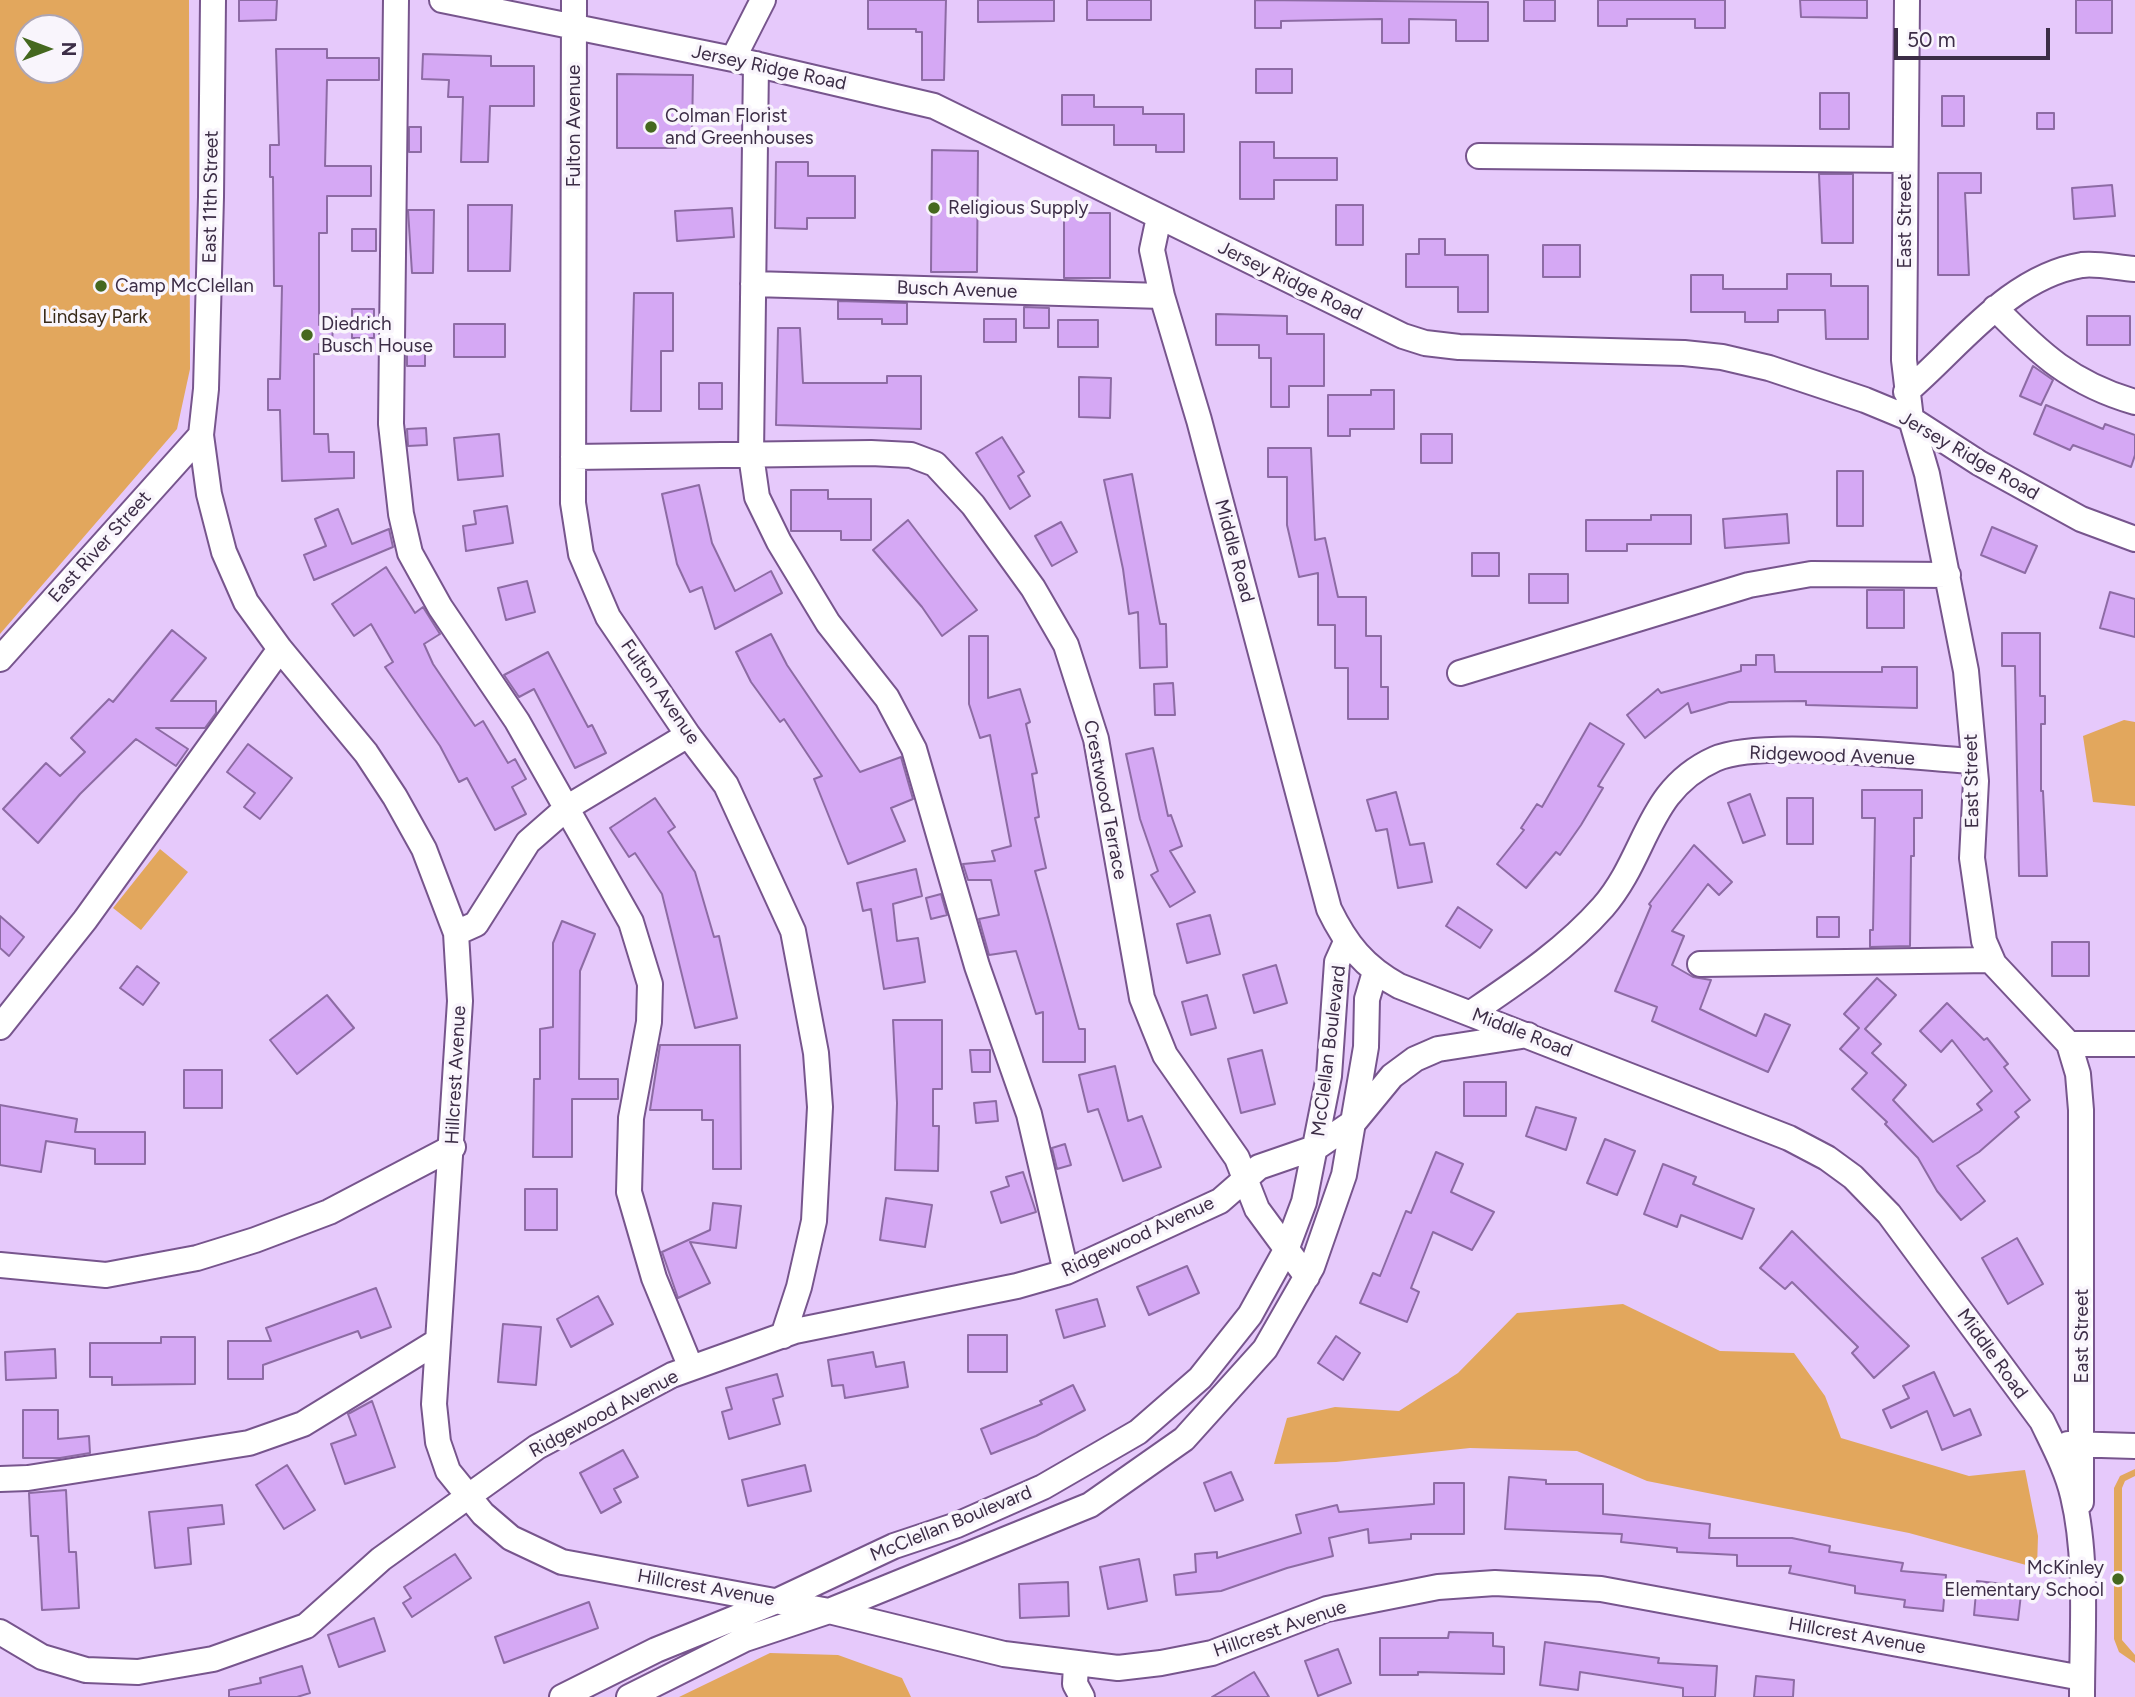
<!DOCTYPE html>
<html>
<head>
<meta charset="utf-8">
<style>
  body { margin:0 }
  #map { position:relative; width:2135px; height:1697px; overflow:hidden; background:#e6c9fb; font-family:Figtree,sans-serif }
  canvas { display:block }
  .north { position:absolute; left:14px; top:14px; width:70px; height:70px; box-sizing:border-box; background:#f9f5fc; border:2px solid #ada5b3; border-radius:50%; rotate:90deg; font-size:19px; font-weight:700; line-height:28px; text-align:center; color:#3c2d46 }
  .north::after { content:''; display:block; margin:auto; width:24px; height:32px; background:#45681f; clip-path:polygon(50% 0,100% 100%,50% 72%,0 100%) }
  .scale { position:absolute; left:1894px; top:28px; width:156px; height:32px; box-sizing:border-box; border:4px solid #3c2d46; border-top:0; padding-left:9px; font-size:21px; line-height:24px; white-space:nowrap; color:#3c2d46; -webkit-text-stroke:5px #f9f5fc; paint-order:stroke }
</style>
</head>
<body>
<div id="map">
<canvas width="2135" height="1697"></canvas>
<div class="north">N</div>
<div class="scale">50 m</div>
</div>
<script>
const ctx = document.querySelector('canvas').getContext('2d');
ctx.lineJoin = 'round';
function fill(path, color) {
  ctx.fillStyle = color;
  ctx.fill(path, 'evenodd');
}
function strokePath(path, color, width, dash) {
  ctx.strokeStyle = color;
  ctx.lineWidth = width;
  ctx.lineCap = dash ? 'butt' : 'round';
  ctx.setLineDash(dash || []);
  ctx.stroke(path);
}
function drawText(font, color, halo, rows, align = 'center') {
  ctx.font = font + ' Figtree,sans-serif';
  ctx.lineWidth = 7;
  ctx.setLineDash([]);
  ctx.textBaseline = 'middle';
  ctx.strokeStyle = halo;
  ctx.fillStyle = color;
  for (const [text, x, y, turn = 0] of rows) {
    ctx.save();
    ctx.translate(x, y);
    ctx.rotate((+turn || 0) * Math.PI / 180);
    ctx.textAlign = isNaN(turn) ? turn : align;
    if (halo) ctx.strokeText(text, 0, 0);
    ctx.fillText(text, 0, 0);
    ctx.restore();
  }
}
fill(new Path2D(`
  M0,0H189L190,369L177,429L0,634ZM28,28H70V70H28Z
  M2124,720L2135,722V806L2093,802L2083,736Z
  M160,849L188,872L141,930L113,908Z
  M1623,1304L1720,1351L1794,1353L1825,1396L1841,1438L1969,1476L2025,1470L2038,1536L2037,1568L1909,1533L1647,1481L1577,1451L1470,1448L1336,1462L1274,1464L1287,1418L1335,1407L1399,1411L1458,1373L1517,1313Z
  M2135,1469V1476L2125,1481L2122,1488V1640L2135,1655V1663L2119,1652L2114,1639V1488L2120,1476Z
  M770,1653L838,1655L902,1678L911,1697H679Z`), '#e2a75d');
const building = new Path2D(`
  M239,0H277L276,20L239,21Z
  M868,0H946L944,80H922V32H916V29H868Z
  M978,0H1054V21L978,22Z
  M1087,0H1151V20H1087Z
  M1255,0L1488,2V41H1456V20L1409,19V43H1382V19L1281,21V28H1255Z
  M1524,0H1555V21H1524Z
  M1598,0H1725V28H1695V19H1627V26H1598Z
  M1800,0H1867V18L1801,17Z
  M2076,0H2112V33H2076Z
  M276,49H327V58H379V80H327L325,166H371V196H327V233H319V325H333L332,344H319V354H314V434H328L329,452H354V478L282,481L280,410H268V379H280L282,286H274L273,177H270V145H279Z
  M423,54L491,56V66H534V106H490L488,162H461L463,97H448L449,80L422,79Z
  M1256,69H1292V93H1256Z
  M617,74L693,75L692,135H676V148H617Z
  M1820,93H1849V129H1820Z
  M1062,95H1094V107H1143V114H1184V152H1156V145H1114V125H1062Z
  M1942,96H1964V126H1942Z
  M2037,113H2054V129H2037Z
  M409,127H421V152H409Z
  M1240,142H1274V158H1337V180H1274V199H1240Z
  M932,150L978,151L977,272H931Z
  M776,162H808V176H855V218H807V229L775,228Z
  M1938,173H1981V193H1965L1969,275H1938Z
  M1819,174H1853V243H1822Z
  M2112,185L2115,216L2074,219L2072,188Z
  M468,205H512L510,271H468Z
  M1336,205H1363V245H1336Z
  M732,208L734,237L677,241L675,211Z
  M408,210H434L433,273H412Z
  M1064,213H1110V278H1064Z
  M352,229H376V251H352Z
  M1419,239H1445V255H1488V312H1458V287H1406V254H1419Z
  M1543,245H1580V277H1543Z
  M1787,274H1831V286H1868V339H1826L1825,310H1778V322H1745V312H1691V275H1723V289H1787Z
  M634,293H673V351H661V411H631Z
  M838,301L907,303V324H882V319H838Z
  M1024,307L1049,308V328H1024Z
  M352,309H374V338H352Z
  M1216,314L1287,316V334H1324V386H1289V407H1271V358H1259V345H1216Z
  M2087,316H2130V345H2087Z
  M984,319H1016V342H984Z
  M1058,320H1098V347H1058Z
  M454,324H505V357H454Z
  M778,328H800L803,383H887V376H921V429L776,425Z
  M407,342H425V366H407Z
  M2033,366L2053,380L2041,405L2020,396Z
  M1079,377L1111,378L1110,418L1079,417Z
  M699,383H722V409H699Z
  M1371,390H1394V429H1350V436H1328V395H1371Z
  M2046,405L2103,429L2105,424L2135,435V455L2131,467L2073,445L2070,450L2034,434Z
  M426,428L427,445L408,446L407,429Z
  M499,434L503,476L458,480L454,438Z
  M1421,434H1452V463H1421Z
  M1002,437L1024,472L1018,476L1030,496L1010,509L976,453Z
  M1268,448H1311L1315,540L1325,538L1338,597H1366V636H1381V687H1388V719H1348V668H1335V625H1318V573L1299,577L1287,525V477H1268Z
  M1837,471H1863V526H1837Z
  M1132,474L1160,624H1166L1167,667L1140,668L1138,612L1129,614L1123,569L1104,480Z
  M699,485L712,543L735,591L771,571L782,593L715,629L702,587L690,592L677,564L662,494Z
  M791,490H828V499H871V540H841V531H791Z
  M507,506L513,543L466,551L463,526L476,524L474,511Z
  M338,509L352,544L389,529L393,547L314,580L304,555L326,546L315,519Z
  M1787,514L1789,543L1725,548L1723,519Z
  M1651,515H1691V544H1627V551H1586V520H1651Z
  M908,520L977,610L942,636L922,607L873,550Z
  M1061,522L1077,552L1052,566L1035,536Z
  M1992,527L2037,546L2025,573L1981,555Z
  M1472,553H1499V576H1472Z
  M386,567L415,613L423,607L440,634L424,644L433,664L475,726L483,721L508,763L515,759L526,779L512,787L526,814L495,830L467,778L459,782L440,746L385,667L393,662L371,624L354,636L332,604Z
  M1529,574H1568V603H1529Z
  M527,581L535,612L506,620L498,588Z
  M1867,590H1904V628H1867Z
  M2110,592L2135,599V637L2100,628Z
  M172,630L206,658L171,701H216V713L205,728H156L188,749L176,766L136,739L80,794L38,843L3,809L46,763L60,776L85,752L71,738L109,699L113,702Z
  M2002,633H2040V696H2045V724H2041V791H2043L2047,876H2019L2015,666H2002Z
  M771,634L787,665L860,772L901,757L913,799L891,808L905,841L848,864L814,779L822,776L784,719L780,722L751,682L736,652Z
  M969,636H988V698L1020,689L1030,722L1026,724L1037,773L1032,774L1039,817L1035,818L1046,868L1035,871L1079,1029H1085V1062H1043V1012L1036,1014L1016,951L989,955L979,919L999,915L991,880H968L963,864L995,861L992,851L1011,846L990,735L980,738L969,704Z
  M548,652L588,727L592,725L606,753L575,768L534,689L519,697L504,675Z
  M1756,655H1774L1775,672H1882V667H1917V708L1806,705V701L1729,702L1691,713L1688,703L1645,738L1627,715L1658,689L1661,693L1741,671V665H1756Z
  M1173,683L1175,715H1155L1154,684Z
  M1590,723L1624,744L1598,786L1603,788L1581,825L1560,855L1556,852L1526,888L1497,864L1524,830L1521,828L1537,804L1542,807Z
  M248,744L292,778L260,819L244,807L255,793L227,772Z
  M1153,748L1168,816L1171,815L1182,846L1170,851L1195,892L1170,907L1151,875L1158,871L1140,819L1126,754Z
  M1862,790H1922V818H1914V856H1911L1910,946L1870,947V930H1873L1875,818H1862Z
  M1396,792L1410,845L1424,843L1432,882L1398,888L1387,829L1376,831L1367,800Z
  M1750,794L1765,835L1743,843L1728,803Z
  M655,798L675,827L668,832L695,872L714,937L719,936L737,1018L695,1028L662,894L635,853L629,857L610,828Z
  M1787,798H1813V844H1787Z
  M1694,845L1732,882L1719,895L1708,884L1672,931L1684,936L1672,965L1693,977L1711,980L1700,1009L1756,1036L1765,1014L1790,1025L1768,1072L1652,1021L1657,1007L1615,991L1651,906L1649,904Z
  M916,869L922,896L893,904L897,941L918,938L925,982L884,989L871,909L863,911L857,883Z
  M941,894L947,915L931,919L926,898Z
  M1458,907L1492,930L1480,948L1446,926Z
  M1210,915L1220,954L1187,963L1177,924Z
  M0,916L24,937L9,956L0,948Z
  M1817,917H1839V937H1817Z
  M562,921L595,934L580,971L579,1079H618V1099H572V1157H533L534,1079H540V1029L553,1027V943Z
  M2052,942H2089V976H2052Z
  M1276,965L1287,1003L1254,1013L1243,975Z
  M137,966L159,983L143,1005L120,988Z
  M1877,978L1896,995L1865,1029L1881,1044L1872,1053L1906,1085L1893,1100L1933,1142L1982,1110L1977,1104L1992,1091L1952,1040L1941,1052L1920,1031L1947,1003L1984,1040L1987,1038L2008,1064L2004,1067L2030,1100L2015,1112L2019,1117L1979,1152L1957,1166L1985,1201L1961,1220L1937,1191L1918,1158L1885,1124L1887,1122L1852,1089L1867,1073L1840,1049L1859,1028L1844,1014Z
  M327,995L354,1028L297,1074L270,1040Z
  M1207,995L1216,1028L1191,1035L1182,1002Z
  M893,1020H942V1089H933V1126H939L938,1171L895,1170L897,1103Z
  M660,1045H740L741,1169H713V1120H702V1110H650Z
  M970,1050H990V1072H972Z
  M1262,1050L1275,1104L1241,1113L1228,1059Z
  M1115,1066L1128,1121L1142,1116L1161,1167L1123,1181L1098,1109L1088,1112L1079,1075Z
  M184,1070H222V1108H184Z
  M1464,1082H1506V1116H1464Z
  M996,1101L998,1121L976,1123L974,1103Z
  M0,1105L77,1119L75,1132H145V1164H95V1149L46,1141L41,1172L0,1165Z
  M1536,1107L1576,1118L1566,1150L1526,1136Z
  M1605,1139L1635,1151L1617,1195L1587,1183Z
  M1065,1144L1071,1165L1057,1169L1052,1148Z
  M1436,1152L1463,1164L1451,1192L1494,1212L1472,1250L1433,1232L1411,1288L1419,1292L1407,1322L1360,1303L1373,1273L1380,1276L1406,1211L1411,1213Z
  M1663,1164L1696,1177L1693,1184L1754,1209L1742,1239L1681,1215L1677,1227L1644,1214Z
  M1023,1172L1036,1212L1001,1223L991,1192L1009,1186L1006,1177Z
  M525,1189H557V1230H525Z
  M886,1198L932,1205L925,1247L880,1240Z
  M713,1203L741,1206L736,1248L690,1242L710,1283L678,1298L662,1252L710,1230Z
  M1792,1231L1909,1346L1874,1378L1852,1353L1858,1347L1792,1282L1785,1289L1760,1268Z
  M2017,1238L2043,1284L2008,1304L1982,1258Z
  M1187,1266L1199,1293L1149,1315L1137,1287Z
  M376,1288L391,1327L361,1338L358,1331L263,1365V1379H228V1341H271L266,1328Z
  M598,1296L613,1324L571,1347L557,1319Z
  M1097,1299L1105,1326L1064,1338L1056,1310Z
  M503,1324L541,1327L536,1385L498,1382Z
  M968,1335H1007V1372H968Z
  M1336,1336L1360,1353L1343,1380L1318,1363Z
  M161,1337H195V1384L112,1385V1377H90V1343H161Z
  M55,1349L56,1378L6,1380L5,1352Z
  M873,1352L876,1367L904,1362L908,1387L845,1398L843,1385L832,1386L828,1360Z
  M1934,1372L1954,1416L1970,1409L1981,1435L1942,1450L1927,1411L1891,1428L1883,1410L1909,1398L1903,1386Z
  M777,1374L783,1396L773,1399L780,1424L729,1439L722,1412L732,1409L726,1388Z
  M1073,1385L1085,1410L1036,1436L991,1454L981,1429L1042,1404L1040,1401Z
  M372,1401L395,1467L345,1484L331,1444L356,1435L348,1414Z
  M23,1410H58V1439L89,1436L90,1453L60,1458H23Z
  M623,1450L638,1477L614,1489L621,1502L601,1513L580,1473Z
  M287,1465L315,1510L284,1529L256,1485Z
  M805,1465L811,1491L748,1506L742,1480Z
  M1231,1472L1243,1500L1215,1511L1204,1483Z
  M1509,1477L1546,1480V1484H1603V1514L1710,1524L1709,1538H1792L1830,1546L1829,1552L1903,1563L1901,1571L1946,1575L1943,1611L1904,1607L1905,1600L1855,1593V1586L1789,1573L1791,1566H1737V1555L1677,1552V1548L1621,1542L1622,1534L1505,1529Z
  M1434,1483H1464V1534H1411V1539L1369,1543L1368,1529L1329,1538L1333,1556L1287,1568L1221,1591L1176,1595L1174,1575L1196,1572L1195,1554L1217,1552V1558L1301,1533L1296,1515L1337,1505L1339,1512L1434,1504Z
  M66,1490L69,1552H76L79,1608L42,1610L38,1536H31L29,1493Z
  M222,1505L224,1524L188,1528L191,1564L155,1568L149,1512Z
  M455,1554L471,1578L412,1617L403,1603L411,1598L404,1587Z
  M1139,1559L1147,1601L1108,1609L1100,1567Z
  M1977,1581L2022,1586L2018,1620L1974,1615Z
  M1068,1582L1069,1616L1020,1618L1019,1584Z
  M589,1602L598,1628L504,1663L495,1637Z
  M374,1618L385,1651L339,1667L328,1635Z
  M1449,1632L1493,1633V1646L1504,1647V1674L1418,1672V1675H1380V1638H1448Z
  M1545,1642L1659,1658L1658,1663L1717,1666L1715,1697H1683V1688L1580,1672L1578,1690L1540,1685Z
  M1338,1649L1351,1683L1318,1696L1305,1661Z
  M302,1666L310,1693L297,1697H229V1690L261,1683L260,1678Z
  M1254,1672L1269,1697H1212Z
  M1756,1676L1794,1680L1793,1697H1754Z`);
fill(building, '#d5a8f4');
strokePath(building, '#8d6ba4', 2);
const minor = new Path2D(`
  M213,0L211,197L206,389L201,435L209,494L224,552L246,602L280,649L366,753L395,797L424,849L456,933L460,1001L434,1404L438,1442L448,1471L483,1514L511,1538L562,1562L829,1611L1004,1654L1118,1668L1161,1663L1212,1653L1327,1609L1438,1587L1495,1583L1601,1589L2082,1678
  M396,0L391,424L401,514L410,553L440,607L517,721L631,922L650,984L649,1022L631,1118L629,1192L654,1278L691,1368
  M442,0L733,59L934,106L1403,336L1425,343L1459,347L1684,353L1722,357L1769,368L1865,400L1911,419L1979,463L2081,519L2135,539
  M574,0L573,503L581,554L608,617L688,735L726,785L793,931L816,1053L820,1107L814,1221L799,1287L783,1336
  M1907,0L1904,360L1911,419L1927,474L1966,671L1976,781L1972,858L1984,941L1994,964L2069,1044L2078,1074L2081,1110V1502
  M733,59L763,0
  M756,64L751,455L757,497L779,542L828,623L887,698L914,749L977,966L1029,1114L1066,1272
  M1479,156L1905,160
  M1159,217L1152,250L1162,296L1199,420L1329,909C1346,944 1364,967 1399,986L1789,1138L1827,1158L1853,1177L1889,1214L2042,1421C2054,1446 2067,1470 2073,1496C2088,1558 2082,1633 2082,1697
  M753,284L1162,296
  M1995,308C2040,354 2072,384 2135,402
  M1906,392C1959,347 2009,277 2082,265C2098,263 2118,268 2135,269
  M573,457L871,453L911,455L935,464L973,505L1033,588L1066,645L1096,739L1142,998L1165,1055L1237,1158L1257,1209L1307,1277
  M0,659L201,435
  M1460,673L1749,585L1811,574L1948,575
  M456,933L476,924L528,842L568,807L688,735
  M1700,964L1992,960
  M1471,1013C1518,981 1565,950 1603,907C1648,855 1646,790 1715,759C1763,738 1916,758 1974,761
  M0,1027L85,920L280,649
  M2069,1044H2135
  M0,1265L106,1275L197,1258L255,1240L329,1212L453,1147
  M2068,1444L2135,1446
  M0,1479L28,1478L249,1443L303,1424L438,1341
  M0,1632L42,1657L86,1670L138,1672L213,1659L306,1626L381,1559L537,1447L672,1375L795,1331L1017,1286L1066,1272L1220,1201L1259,1167L1317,1147L1355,1121L1392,1076L1415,1059L1438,1049L1528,1035
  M1076,1664L1075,1684L1082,1697
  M562,1697L656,1650L777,1601L894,1546L957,1525L1043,1487L1138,1432L1200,1378L1250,1315L1286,1250L1304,1202L1329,1076L1337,962L1346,942
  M629,1697L745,1639L829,1611L1090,1505L1184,1439L1265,1349L1312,1267L1344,1175L1366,1047L1367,999L1375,972`);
strokePath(minor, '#77558d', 28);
strokePath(minor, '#fff', 24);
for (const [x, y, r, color] of [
  [651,127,7,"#45681f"],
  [934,208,7,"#45681f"],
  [101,286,7,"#45681f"],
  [307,335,7,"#45681f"],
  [2118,1579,7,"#45681f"]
]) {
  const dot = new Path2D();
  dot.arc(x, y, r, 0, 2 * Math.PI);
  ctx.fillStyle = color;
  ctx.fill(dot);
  strokePath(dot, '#f9f5fc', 2.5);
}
drawText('19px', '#3c2d46', '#f9f5fc', [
  ["Jersey Ridge Road",769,68,12],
  ["Fulton Avenue",574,126,-90],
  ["East 11th Street",211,197,-89],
  ["East Street",1905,221,-90],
  ["Jersey Ridge Road",1290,281,26],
  ["Busch Avenue",957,290,2],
  ["Jersey Ridge Road",1969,456,30],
  ["East River Street",100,547,-48],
  ["Middle Road",1234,551,75],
  ["Fulton Avenue",660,692,55],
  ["Ridgewood Avenue",1832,756,2],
  ["East Street",1972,781,-91],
  ["Crestwood Terrace",1105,800,79],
  ["Middle Road",1522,1033,21],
  ["McClellan Boulevard",1329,1051,-83],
  ["Hillcrest Avenue",456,1075,-87],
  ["Ridgewood Avenue",1138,1237,-25],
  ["East Street",2082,1336,-90],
  ["Middle Road",1992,1354,54],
  ["Ridgewood Avenue",604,1414,-28],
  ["McClellan Boulevard",951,1524,-22],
  ["Hillcrest Avenue",706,1588,10],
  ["Hillcrest Avenue",1280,1629,-19],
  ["Hillcrest Avenue",1857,1636,10]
]);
drawText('19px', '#3c2d46', '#f9f5fc', [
  ["Colman Florist",665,116],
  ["and Greenhouses",665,138],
  ["Religious Supply",948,208],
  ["Camp McClellan",115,286],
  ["Diedrich",321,324],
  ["Busch House",321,346],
  ["McKinley",2104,1568,"right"],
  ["Elementary School",2104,1590,"right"]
], 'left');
drawText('19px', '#372918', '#f9f5fc', [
  ["Lindsay Park",95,317]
]);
</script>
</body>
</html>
